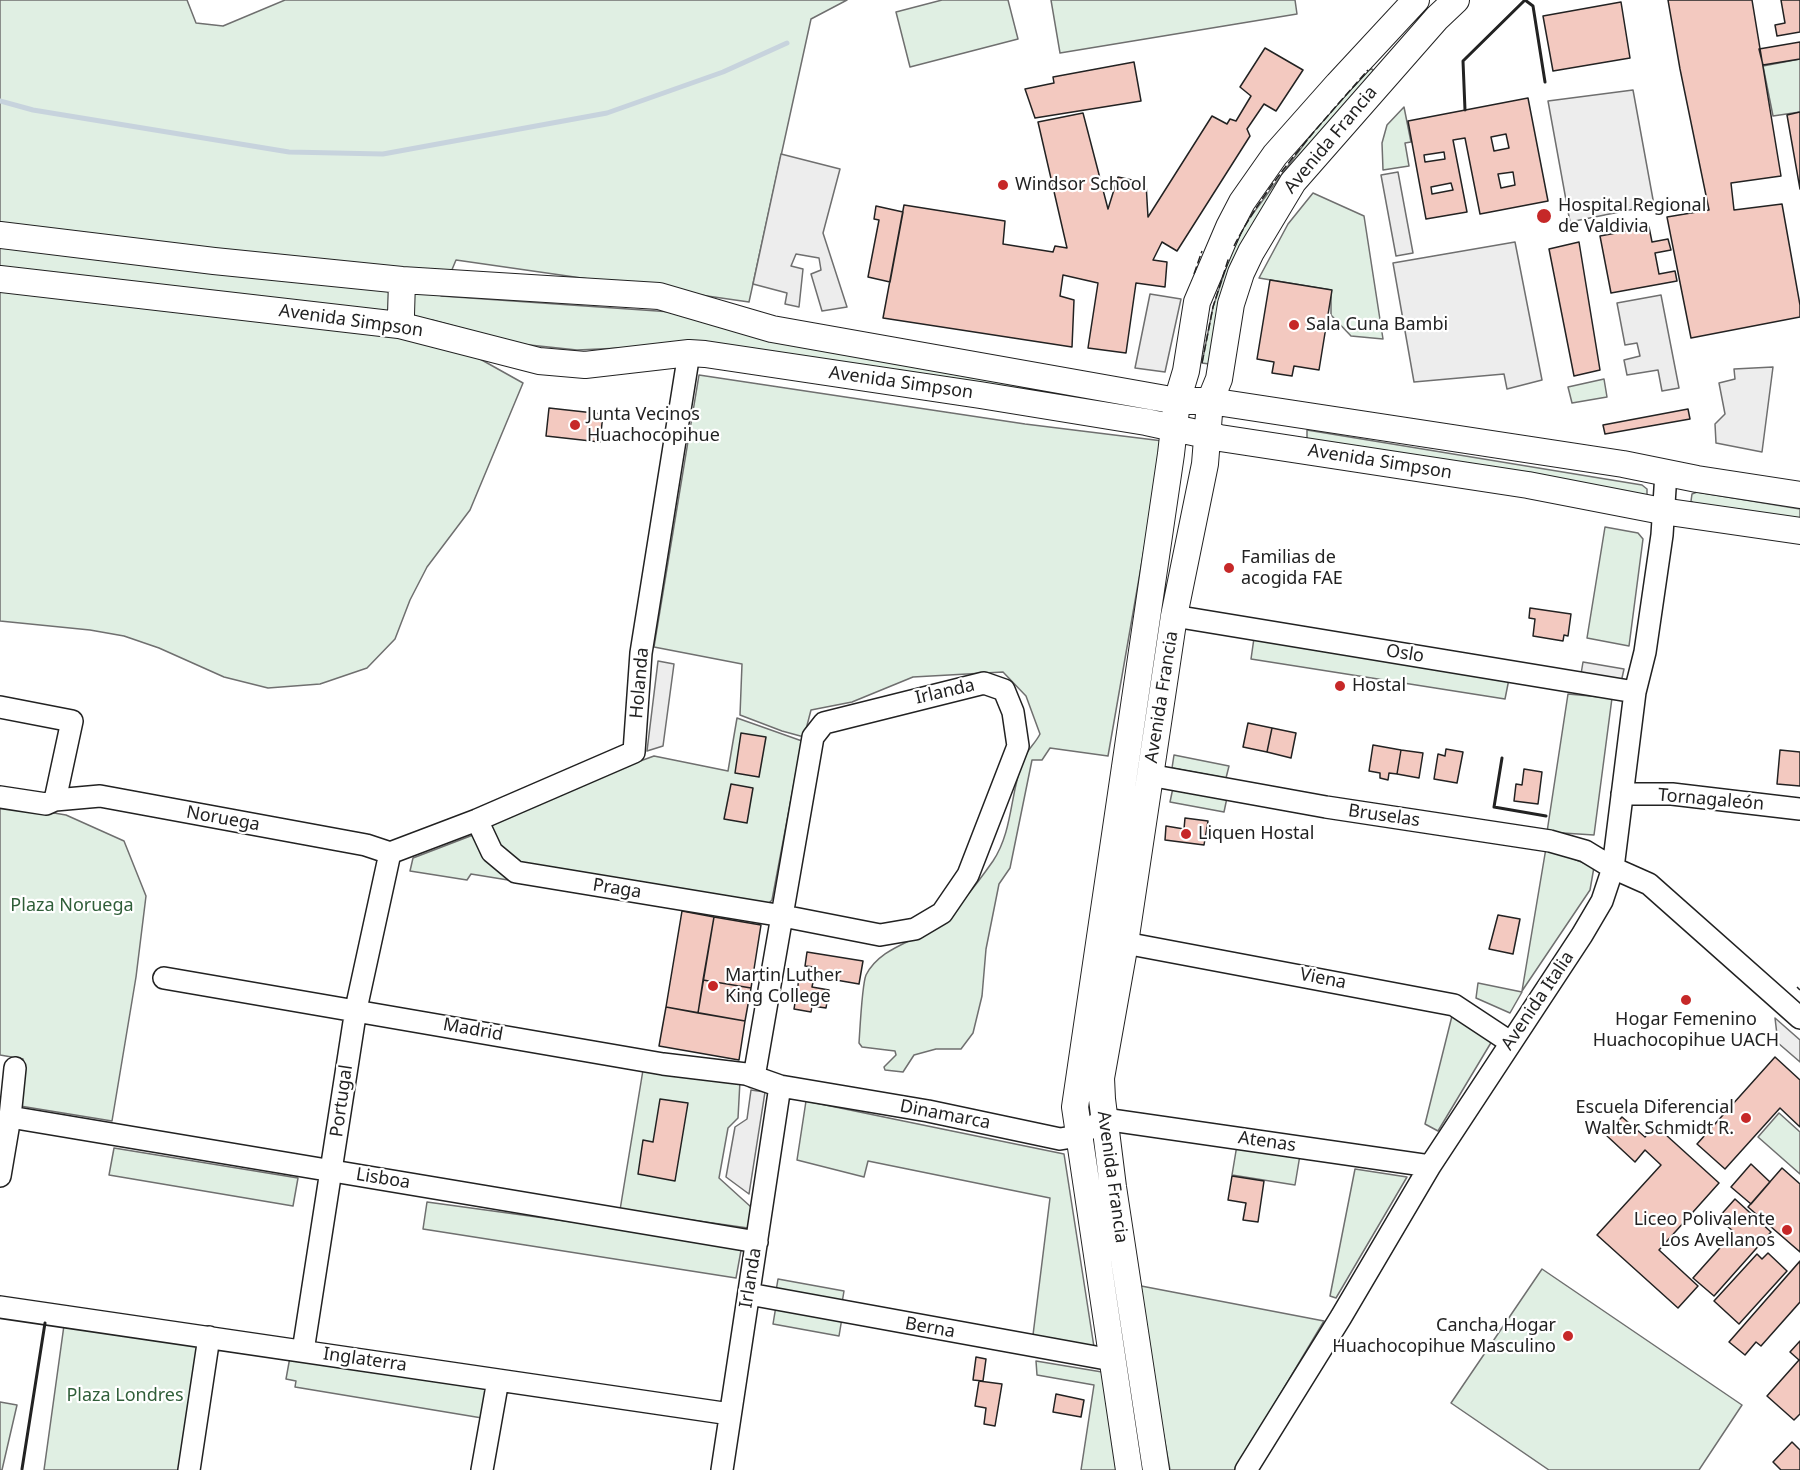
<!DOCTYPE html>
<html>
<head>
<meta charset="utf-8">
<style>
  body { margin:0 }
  canvas { display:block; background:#fff }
</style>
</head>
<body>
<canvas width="1800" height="1470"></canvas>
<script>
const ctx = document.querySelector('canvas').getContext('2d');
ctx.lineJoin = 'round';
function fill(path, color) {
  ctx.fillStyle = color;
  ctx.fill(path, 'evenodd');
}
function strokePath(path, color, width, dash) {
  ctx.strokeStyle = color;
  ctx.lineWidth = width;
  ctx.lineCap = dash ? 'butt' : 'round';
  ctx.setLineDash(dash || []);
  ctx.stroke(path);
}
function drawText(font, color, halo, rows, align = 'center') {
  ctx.font = font + ' "Noto Sans",sans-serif';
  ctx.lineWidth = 4.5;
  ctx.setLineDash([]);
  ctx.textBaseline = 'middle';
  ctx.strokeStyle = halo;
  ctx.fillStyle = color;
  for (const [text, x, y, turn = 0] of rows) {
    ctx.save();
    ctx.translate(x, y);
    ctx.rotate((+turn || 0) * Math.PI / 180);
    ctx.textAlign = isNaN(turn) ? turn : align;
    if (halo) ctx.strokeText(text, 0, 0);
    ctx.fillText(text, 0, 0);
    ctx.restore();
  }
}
const green = new Path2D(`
  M0,0H187L196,23L223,26L285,0H847L811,19L749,302L456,260L441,296L686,313L1155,406L1153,412L644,347L577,350L520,344L432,320L424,338L480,359L523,383L470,510L427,567L410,600L395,639L367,668L320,684L268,688L224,677L159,648L124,636L90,630L0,621Z
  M942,0H1008L1018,39L910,67L896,12Z
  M1051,0H1295L1297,14L1060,53Z
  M1800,59V112L1773,116L1763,66Z
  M1372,69L1374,72L1300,161L1209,364L1202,363L1213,307L1230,256L1246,223L1313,132L1368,70Z
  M1404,107L1411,142L1405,143L1409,166L1383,170L1382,143L1387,125Z
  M1313,193L1364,216L1383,339L1351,336L1331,315V290L1259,278L1288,224Z
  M699,375L1025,424L1163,441L1108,756L1050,748L1042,760H1032L1010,868L999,884L986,949L982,996L973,1033L961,1049H936L914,1055L903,1072L885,1070L884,1067L896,1055L895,1051L862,1047L859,1043C860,1029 862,985 866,975C881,946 917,942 940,923C959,908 979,881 993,861C1013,831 1010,793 1023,760C1026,751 1035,744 1040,734L1026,696L1003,672L913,677L852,702L811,710L804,737L782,731L740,715L742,664L654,647Z
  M1604,379L1607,397L1572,403L1568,387Z
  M1307,430L1642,485L1647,489V497L1307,442Z
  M1697,492L1800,509V521L1695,504L1691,501L1692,494Z
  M1605,527L1638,533L1643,539L1629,646L1587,638Z
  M1255,631L1510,674L1505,699L1251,659Z
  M1568,694L1612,698L1594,835L1547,832Z
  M737,718L802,741L772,900L767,905L516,866L503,857L490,826L621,768L654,756L728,771Z
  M1174,755L1229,766L1226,778L1172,768Z
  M1174,783L1228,793L1224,812L1170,802Z
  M0,804L66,815L124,841L146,896L136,977L112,1121L20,1106L23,1059L0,1055Z
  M473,835L487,855L668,906L471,874L467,880L410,871L413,858Z
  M1546,848L1594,867L1590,890L1522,991Z
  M1478,983L1522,992L1510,1013L1476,998Z
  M1452,1016L1492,1041L1438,1131L1425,1124Z
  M643,1070L740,1081L738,1118L728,1128L719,1178L751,1207L748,1228L620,1210Z
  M806,1101L1064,1154L1094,1347L1033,1335L1050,1198L868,1161L864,1177L797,1160Z
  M1779,1113L1800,1132V1174L1758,1137Z
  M1237,1145L1300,1155L1295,1185L1232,1175Z
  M114,1148L298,1178L293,1206L109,1175Z
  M1355,1169L1407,1177L1336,1298L1330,1296Z
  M427,1202L742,1245L736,1278L423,1229Z
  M1542,1269L1742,1405L1699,1470H1549L1451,1403Z
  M778,1279L844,1291L842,1303L776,1291Z
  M1136,1285L1324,1321L1235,1470H1170Z
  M776,1306L842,1318L839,1336L773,1324Z
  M65,1318L205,1336L184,1470H44Z
  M290,1357L486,1389L482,1418L295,1387L296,1381L286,1379Z
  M1036,1361L1108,1373L1122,1470H1081L1094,1385L1037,1375Z
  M0,1402L17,1405L2,1470H0Z`);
fill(green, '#e0efe3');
strokePath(green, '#6f6f6f', 1.5);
const parking = new Path2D(`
  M1633,90L1654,205L1570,222L1548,101Z
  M781,154L840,169L823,233L847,307L822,311L811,274L821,270L819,258L796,254L791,266L803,269L799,307L785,304L787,293L753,284Z
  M1398,172L1413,253L1396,256L1381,175Z
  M1515,242L1542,380L1507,389L1504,374L1414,382L1393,263Z
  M1150,294L1181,299L1165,372L1135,368Z
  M1661,295L1679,388L1662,391L1658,370L1627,375L1624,360L1640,356L1637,343L1625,345L1617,303Z
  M1773,367L1762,452L1716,443L1715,424L1725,414L1719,383L1735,379L1734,369Z
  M658,661L674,664L663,746L647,751Z
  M1583,662L1624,669L1620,687L1580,680Z
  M1775,1018L1800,1040V1062L1778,1043Z
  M751,1090L765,1092L749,1194L726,1177L735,1127L747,1119Z`);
fill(parking, '#ededed');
strokePath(parking, '#6f6f6f', 1.5);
strokePath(new Path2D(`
  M0,101L33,110L289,152L383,154L607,113L723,72L787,43`), '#c7d3dd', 5);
const building = new Path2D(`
  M1668,0H1752L1781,176L1731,183L1734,210L1782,204L1800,305V317L1691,338L1667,217L1709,210L1680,69Z
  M1781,0H1800V32L1777,36L1775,25L1785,23Z
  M1621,2L1630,58L1553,71L1543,16Z
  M1800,42V59L1763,65L1759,49Z
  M1265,48L1303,70L1276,111L1264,104L1247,129L1250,136L1177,251L1162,242L1153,260L1167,262L1165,287L1136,283L1126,353L1088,348L1098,283L1063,275L1060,296L1074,300L1072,347L883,318L904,205L1005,221L1003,244L1053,252L1055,246L1067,248L1038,122L1083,113L1108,209L1118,177L1146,183L1148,217L1212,116L1227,124L1230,119L1236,121L1251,96L1240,87Z
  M1134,62L1141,101L1035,118L1025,89L1054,83L1053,77Z
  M1528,98L1548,201L1480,214L1465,138L1453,140L1467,212L1426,219L1408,121ZM1506,134L1509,148L1494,151L1491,137ZM1444,152L1445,159L1425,162L1424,155ZM1513,172L1515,185L1501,188L1498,174ZM1451,183L1453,190L1432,194L1431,187Z
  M1800,112V189L1787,115Z
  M876,206L903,212L890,282L868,277L879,220L874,219Z
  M1649,227L1652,242L1668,239L1671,250L1655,253L1659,274L1675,271L1677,281L1611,293L1600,236Z
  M1579,242L1600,370L1574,376L1549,249Z
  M1270,280L1332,290L1319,370L1294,366L1292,376L1272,373L1274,362L1257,359Z
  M549,408L603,414L600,442L546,436Z
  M1688,409L1690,419L1605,434L1603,425Z
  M1530,608L1571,614L1568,636L1564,635L1563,641L1533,636L1535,619L1529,618Z
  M1248,723L1272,728L1267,752L1243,747Z
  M1272,728L1296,733L1291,758L1267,752Z
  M741,733L766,737L759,777L735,773Z
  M1373,745L1401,750L1397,774L1389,773L1388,780L1380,778V773L1369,771Z
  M1446,749L1463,752L1457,783L1434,779L1438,754L1445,756Z
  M1401,750L1423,753L1419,778L1397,774Z
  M1780,750L1800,752V786L1777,784Z
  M1524,769L1542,772L1538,804L1514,801L1516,784L1522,785Z
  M731,784L753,788L747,823L724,819Z
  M1185,818L1208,821L1204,845L1165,840L1166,826L1184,829Z
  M682,911L714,917L698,1013L666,1007Z
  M1498,915L1520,919L1513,954L1489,949Z
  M714,917L761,925L751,988L703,980Z
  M807,952L863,961L859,984L813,976L814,967L805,966Z
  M799,979L813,982L812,987L829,990L826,1008L812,1006L811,1012L794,1009Z
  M703,980L751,988L745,1021L698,1013Z
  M666,1007L745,1021L739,1060L659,1046Z
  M1775,1057L1800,1080V1127L1780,1108L1725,1169L1697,1144Z
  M660,1099L688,1103L675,1181L638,1174L643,1140L653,1142Z
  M1622,1117L1645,1137L1655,1125L1719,1183L1659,1250L1698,1286L1678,1308L1597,1235L1661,1165L1645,1150L1635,1162L1606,1135Z
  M1751,1164L1770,1182L1751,1204L1731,1187Z
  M1782,1168L1800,1184V1252L1748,1207Z
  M1232,1176L1264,1181L1258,1222L1243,1220L1246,1203L1228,1200Z
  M1735,1199L1771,1232L1714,1296L1693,1278L1734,1232L1718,1218Z
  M1768,1253L1787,1271L1739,1324L1714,1301L1757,1254L1762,1259Z
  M1800,1261V1302L1761,1346L1756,1342L1745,1355L1729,1342Z
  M1800,1341V1414L1794,1420L1767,1396L1799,1360L1790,1352Z
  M976,1357L986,1359L983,1381L973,1380Z
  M979,1381L1002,1384L995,1426L984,1424L986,1408L975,1406Z
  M1056,1394L1084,1400L1081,1417L1053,1412Z
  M1792,1442L1800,1450V1470H1781L1773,1462Z`);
fill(building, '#f3c9c0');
strokePath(building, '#222', 1.5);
const minor = new Path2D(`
  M1174,616L1635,692
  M0,707L72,721L55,800L100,796L366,845L390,853
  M1149,775L1326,807L1550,841L1585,851L1613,868L1649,884L1800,1018
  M1622,794H1672L1800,809
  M0,797L46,804L55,800
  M477,820L492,852L516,872L783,916L880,935L915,929L942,913L968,875L1018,746L1013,712L1004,690L984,683L824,723L813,737L754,1077
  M390,853L477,820L634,752L641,653L689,353
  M1125,943L1454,1005L1510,1042
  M164,978L663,1064L746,1074L780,1086L928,1111L1060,1139L1078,1136L1104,1119L1430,1166
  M10,1117L757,1242
  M0,1176L10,1117L15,1068
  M749,1294L1112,1360
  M0,1307L730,1414
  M303,1351L356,1009L390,853
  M189,1470L209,1337
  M482,1470L498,1380
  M722,1470L780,1086
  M1246,1470L1341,1317L1430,1166L1582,935L1602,901L1613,868L1635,692L1645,652L1662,535L1666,473`);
const major = new Path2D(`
  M0,235L214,261L402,280L659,296L772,329L1177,401H1210L1623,464L1697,479L1800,495
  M0,279L399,325L539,361L585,365L689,353L705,354L980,395L1146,422L1220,438L1528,485L1662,511L1800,531
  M399,325L401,315L402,280
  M1129,1470L1075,1107L1171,454L1177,401L1186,371L1197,302L1229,227L1242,202L1275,155L1338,84L1416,0
  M1156,1470L1113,1187L1102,1099L1101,1078L1125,943L1174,616L1205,464L1210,401L1219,379L1231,304L1241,273L1251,252L1293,182L1437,18L1456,0`);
strokePath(minor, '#222', 24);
strokePath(major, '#222', 28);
strokePath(minor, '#fff', 21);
strokePath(major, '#fff', 26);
strokePath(new Path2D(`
  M1234,246C1268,180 1320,125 1368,70
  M1194,274L1202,251
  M1202,363L1213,307L1229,257
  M1797,987L1800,990`), '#222', 1.5, [8, 3]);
strokePath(new Path2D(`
  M1465,110L1463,61L1525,0L1533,6L1545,82
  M1502,758L1494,807L1546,816
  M22,1469L45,1323`), '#222', 3);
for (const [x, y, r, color] of [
  [1003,185,6,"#c62828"],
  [1544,216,8,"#c62828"],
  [1294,325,6,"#c62828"],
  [575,425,6,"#c62828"],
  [1229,568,6,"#c62828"],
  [1340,686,6,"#c62828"],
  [1186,834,6,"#c62828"],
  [713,986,6,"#c62828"],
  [1686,1000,6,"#c62828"],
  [1746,1118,6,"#c62828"],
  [1787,1230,6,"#c62828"],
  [1568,1336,6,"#c62828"]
]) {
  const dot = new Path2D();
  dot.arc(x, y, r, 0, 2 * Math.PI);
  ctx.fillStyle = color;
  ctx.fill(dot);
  strokePath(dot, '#fff', 2);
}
drawText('18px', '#222', '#fff', [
  ["Avenida Francia",1331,140,-50],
  ["Avenida Simpson",351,321,8],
  ["Avenida Simpson",901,383,8],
  ["Avenida Simpson",1380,462,9],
  ["Oslo",1405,654,9],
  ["Holanda",640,683,-85],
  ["Irlanda",945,692,-13],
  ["Avenida Francia",1162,697,-81],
  ["Tornagaleón",1711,800,5],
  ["Bruselas",1384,816,8],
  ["Noruega",223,819,10],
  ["Praga",617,889,9],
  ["Viena",1323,979,11],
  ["Avenida Italia",1538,1001,-56],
  ["Madrid",473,1030,10],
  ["Portugal",342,1101,-82],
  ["Dinamarca",945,1115,11],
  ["Atenas",1267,1142,8],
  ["Avenida Francia",1112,1177,82],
  ["Lisboa",383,1179,9],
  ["Irlanda",751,1278,-81],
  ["Berna",930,1328,10],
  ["Inglaterra",365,1360,8]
]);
drawText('18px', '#222', '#fff', [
  ["Windsor School",1015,185],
  ["Hospital Regional",1558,206],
  ["de Valdivia",1558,227],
  ["Sala Cuna Bambi",1306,325],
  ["Junta Vecinos",587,415],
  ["Huachocopihue",587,436],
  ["Familias de",1241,558],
  ["acogida FAE",1241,579],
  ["Hostal",1352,686],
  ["Liquen Hostal",1198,834],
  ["Martin Luther",725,976],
  ["King College",725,997],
  ["Hogar Femenino",1686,1020,"center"],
  ["Huachocopihue UACH",1686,1041,"center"],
  ["Escuela Diferencial",1734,1108,"right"],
  ["Walter Schmidt R.",1734,1129,"right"],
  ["Liceo Polivalente",1775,1220,"right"],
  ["Los Avellanos",1775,1241,"right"],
  ["Cancha Hogar",1556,1326,"right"],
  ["Huachocopihue Masculino",1556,1347,"right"]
], 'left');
drawText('18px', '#2f5e38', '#fff', [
  ["Plaza Noruega",72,906],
  ["Plaza Londres",125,1396]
]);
</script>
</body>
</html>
